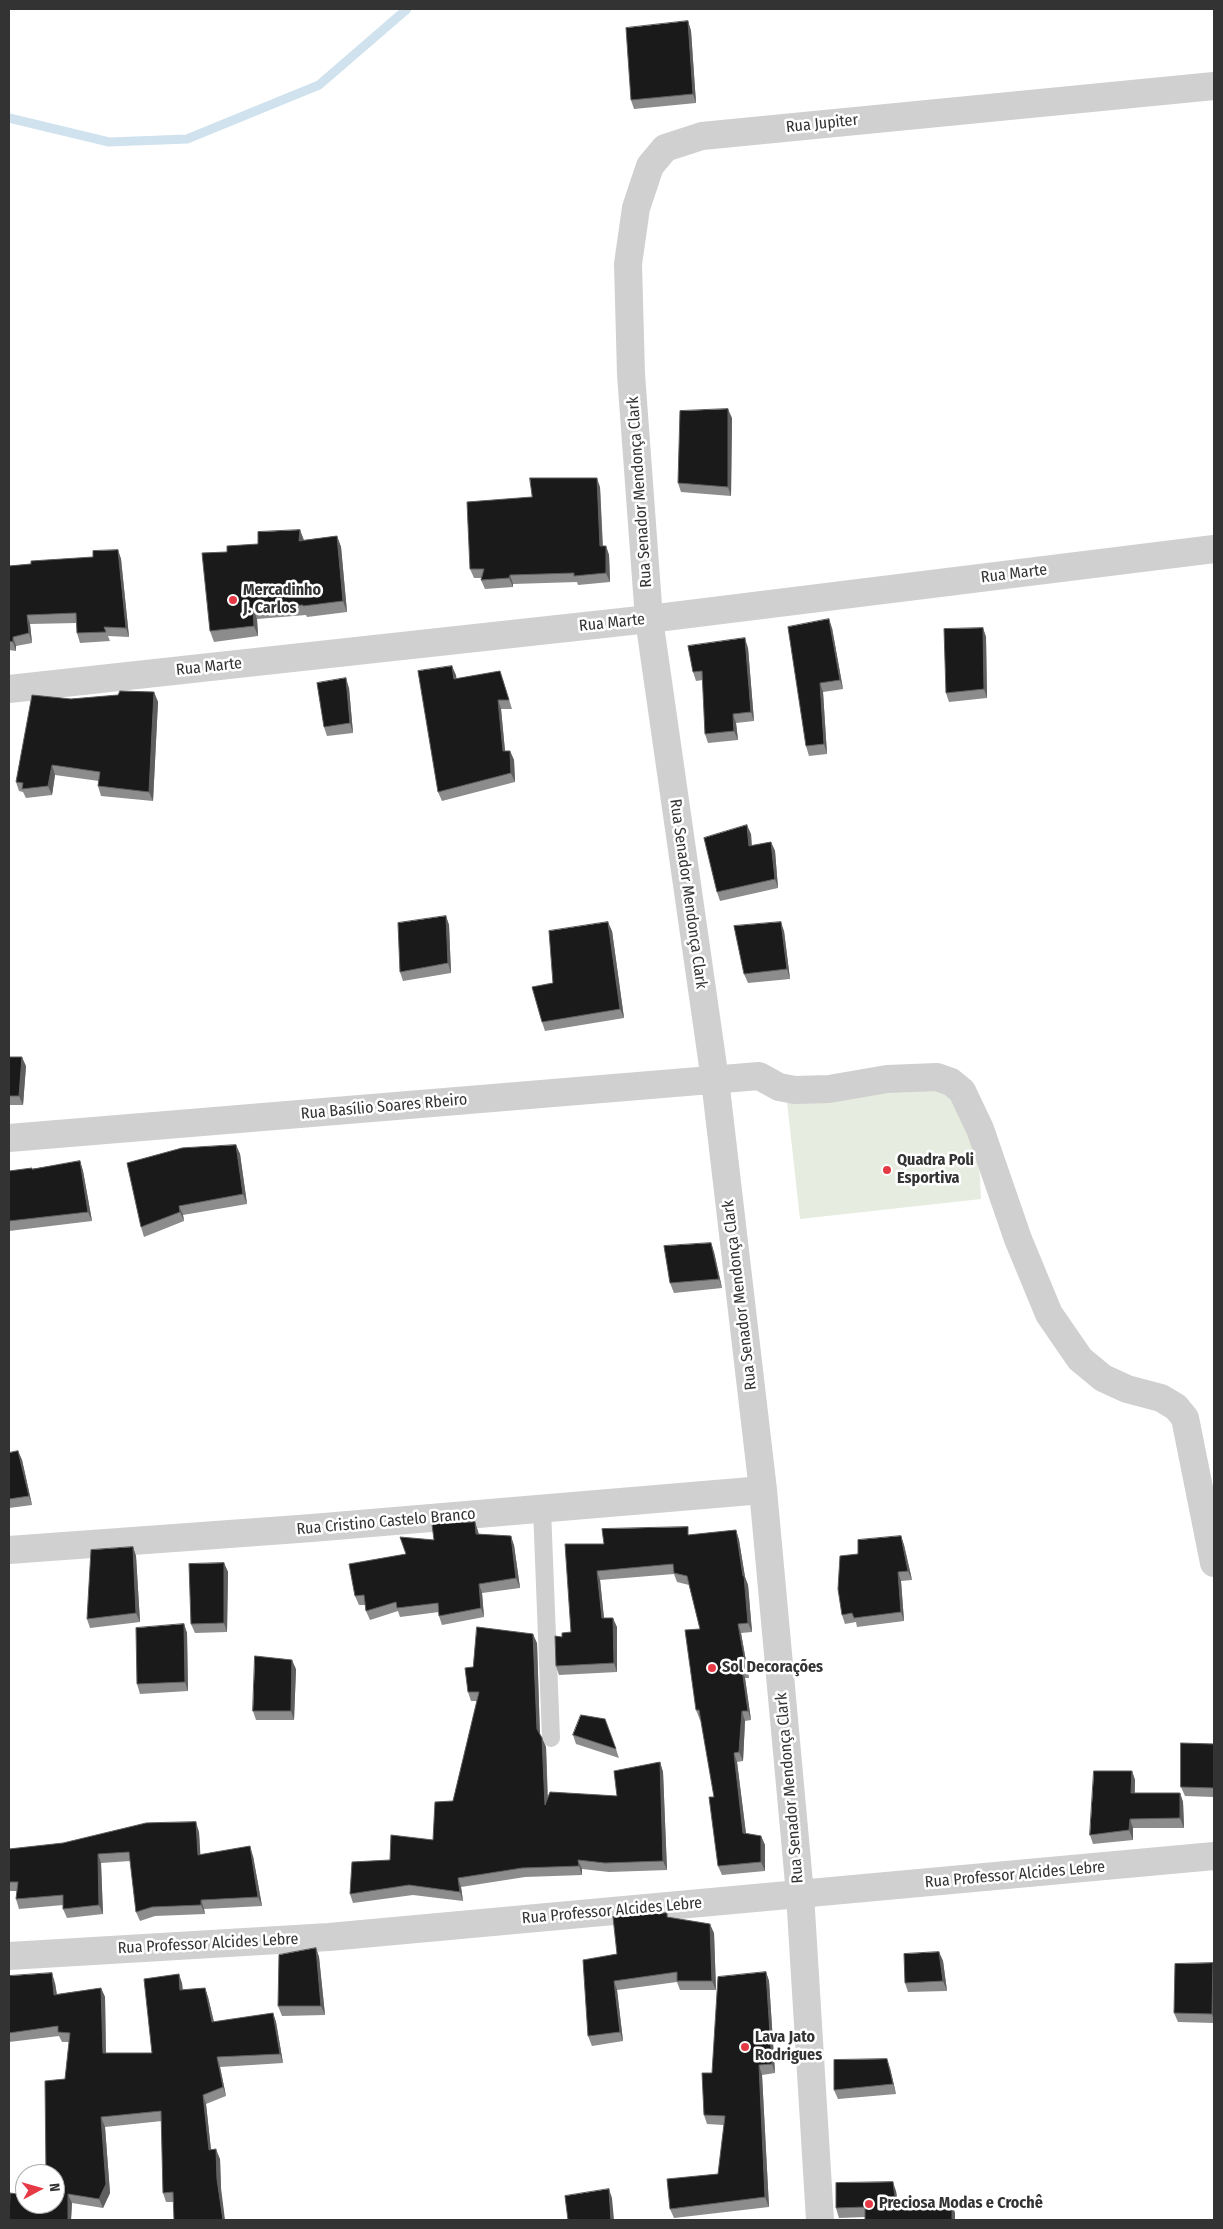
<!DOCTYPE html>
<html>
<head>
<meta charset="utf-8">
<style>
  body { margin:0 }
  #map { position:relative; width:1223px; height:2229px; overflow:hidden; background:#fff; font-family:"Fira Sans Condensed",sans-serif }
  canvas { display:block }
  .frame { position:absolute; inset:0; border:10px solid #333; pointer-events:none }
  .north { position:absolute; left:15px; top:2164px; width:50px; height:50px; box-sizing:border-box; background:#fff; border:1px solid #adadad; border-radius:50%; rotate:84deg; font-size:14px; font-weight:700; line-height:20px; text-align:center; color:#333 }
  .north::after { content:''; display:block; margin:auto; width:18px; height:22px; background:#e63946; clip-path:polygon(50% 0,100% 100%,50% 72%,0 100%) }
</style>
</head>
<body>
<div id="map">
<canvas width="1223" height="2229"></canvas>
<div class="frame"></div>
<div class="north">N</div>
</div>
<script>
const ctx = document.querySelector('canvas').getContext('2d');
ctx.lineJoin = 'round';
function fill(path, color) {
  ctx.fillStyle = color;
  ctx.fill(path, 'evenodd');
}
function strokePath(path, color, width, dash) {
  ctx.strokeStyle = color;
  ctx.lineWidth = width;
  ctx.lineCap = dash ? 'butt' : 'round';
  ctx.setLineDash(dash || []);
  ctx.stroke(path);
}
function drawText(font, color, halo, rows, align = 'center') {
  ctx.font = font + ' "Fira Sans Condensed",sans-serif';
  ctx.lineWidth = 5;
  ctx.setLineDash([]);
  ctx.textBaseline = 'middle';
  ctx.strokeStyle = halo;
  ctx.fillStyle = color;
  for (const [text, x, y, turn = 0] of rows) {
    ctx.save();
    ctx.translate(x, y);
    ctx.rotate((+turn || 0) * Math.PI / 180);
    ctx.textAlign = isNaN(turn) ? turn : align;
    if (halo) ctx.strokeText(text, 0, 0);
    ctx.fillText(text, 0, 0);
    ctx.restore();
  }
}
fill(new Path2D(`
  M967,1083L978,1140L981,1199L800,1219L787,1102Z`), '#e6ecdf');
strokePath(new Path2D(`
  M9,118L109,142L187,139L319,85L407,9`), '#cfe2ee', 9);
strokePath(new Path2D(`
  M542,1509L551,1738`), '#d0d0d0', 18);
strokePath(new Path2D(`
  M9,689L649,619L1214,549
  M9,1138L759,1076L779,1087L795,1090L829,1089L887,1079L937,1077L951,1082L962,1091L980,1129L1018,1239L1049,1314L1080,1359L1103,1378L1127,1389L1161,1398L1176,1407L1185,1418L1214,1563
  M9,1550L312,1528L763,1490
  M9,1956L329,1937L1214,1856
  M820,2220L800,1894L763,1490L715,1080L649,619L631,374L628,264L636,208L650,166L665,148L702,136L1214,86`), '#d0d0d0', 28);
fill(new Path2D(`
  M688,21L691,31L696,103L634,109L631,100Z
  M732,418L731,496L681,492L678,483Z
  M600,487L603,546H606L609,555L610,582L578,585L577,582L513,584V587L485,589L481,580L482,578H474L470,569L532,497Z
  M300,530L304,540L337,536L341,547L347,612L307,617L306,615L257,619L258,636L214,642L210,631L227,552L258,544Z
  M118,550L121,559L129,637L108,636L110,641L80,643L77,633V623L30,624L32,643L16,646V651L9,650V566L31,564L93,557Z
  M832,628L843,689L823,692L827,754L809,756L806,746Z
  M983,628L986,637L987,698L949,702L946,693Z
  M748,648L754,721L736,723L738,740L708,743L705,734L703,680L696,681L693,672Z
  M456,675V678L503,680L512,709H501L505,751H510L514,760L515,782L442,801L438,792Z
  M349,688L353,733L327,736L324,727Z
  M154,692L158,702L153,801L101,796L98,786L99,781L55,775L52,795L26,798L23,792L19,791L16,782L71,699Z
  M751,834L752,846L771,842L775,851L778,888L720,901L717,892Z
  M446,916L449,925L451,973L403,981L400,972Z
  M612,931L624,1018L545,1031L542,1022L553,983Z
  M784,931L790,979L748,983L744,974Z
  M9,1057L26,1066L23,1105H9Z
  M236,1145L240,1154L247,1204L183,1215L184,1221L144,1237L141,1227Z
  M80,1161L83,1171L92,1221L9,1231V1171L33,1169Z
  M711,1243L714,1252L722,1288L674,1293L670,1283Z
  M18,1451L22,1460L32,1505L9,1508V1453Z
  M475,1522L479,1534L514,1545L520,1588L482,1593L484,1617L442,1625L439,1616V1612L400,1617L398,1611L370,1620L366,1611L365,1605H359L355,1596L406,1554L434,1540Z
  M736,1530L739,1540L745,1577L748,1585L752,1632L741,1633L749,1678H745L751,1720L745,1721L743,1761L737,1762L746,1833L761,1836L765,1845V1871L722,1875L718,1866L714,1797L701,1719L700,1720L696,1710L700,1629L689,1585L677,1582L674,1574L600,1580L604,1618L617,1627V1672L559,1675L556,1666L562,1637L571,1632L604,1544Z
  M901,1536L904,1545L912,1580L901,1581L904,1621L857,1627L856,1622L845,1624L842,1615L858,1554Z
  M133,1547L136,1556L140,1622L90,1628L87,1619Z
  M224,1563L228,1572L227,1632L195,1633L191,1624Z
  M184,1624L187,1633L188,1691L140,1694L137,1684Z
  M537,1643L540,1735L546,1747L548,1798L617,1796L660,1762L663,1772L667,1870L609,1872L582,1869V1875L525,1877L461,1887L463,1901L413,1895L353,1903L350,1894L390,1860L433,1840L453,1801L477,1701H471L468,1692L473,1667Z
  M296,1669L294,1720H256L253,1711Z
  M573,1735L616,1749L619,1758L576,1744Z
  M1214,1744V1797L1185,1796L1181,1787Z
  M1132,1771L1135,1780V1793H1180L1183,1802L1184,1828H1133V1840L1093,1844L1090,1835Z
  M199,1832L200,1855L253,1856L262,1906L204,1909L205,1914L155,1916L140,1921L136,1912L130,1861L101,1863L103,1914L67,1918L63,1909V1905L19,1909L16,1899L17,1891H9V1849Z
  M667,1913L668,1917L714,1933L716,1990H680L677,1982L617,1990L623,2041L592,2046L588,2036L617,1954Z
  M316,1948L319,1957L325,2015L282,2016L278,2006Z
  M939,1952L943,1961L947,1991L908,1992L905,1983Z
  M1213,1963L1214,1965V2023L1178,2022L1174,2013Z
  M766,1972L769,1981L775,2073L762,2075L769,2207L674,2218L670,2209L718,2174L724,2125L707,2124L704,2115L712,2073Z
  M9,1976L55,1983L57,1994L101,1988L105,1997L106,2053H152L182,1983L183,1990L205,1988L208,1997L214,2022L273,2013L276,2022L283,2063L220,2067L226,2096L206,2104L211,2150L220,2159L221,2188L173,2202H166L163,2193L162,2121L105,2127L110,2193L103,2208L72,2203L71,2220H9L55,2204L65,2079L69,2042H62L59,2036L9,2042Z
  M890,2068L896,2094L838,2099L834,2090Z
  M896,2191L898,2204H952L955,2213V2220H865V2217L839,2218L836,2208Z`), '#8c8c8c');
fill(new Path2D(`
  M688,21L691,31L696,103L693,94Z
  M728,409L732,418L731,496L728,487Z
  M597,478L600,487L603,556L600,546Z
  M300,530L304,541H299Z
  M337,536L341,547L347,612L343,601Z
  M606,546L609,555L610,582L606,573Z
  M118,550L121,559L129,637L126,628Z
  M510,575L513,584V587L509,578Z
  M253,608L257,619L258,636L254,626Z
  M27,615L30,624L32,643L29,633Z
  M829,619L832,628L843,689L840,680Z
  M983,628L986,637L987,698L984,689Z
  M13,637L16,646V651L13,642Z
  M745,638L748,648L754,721L751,712Z
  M452,666L456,675L458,688L454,679Z
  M346,678L349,688L353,733L350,723Z
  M820,683L823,692L827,754L824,744Z
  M154,692L158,702L153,801L149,792Z
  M498,700L501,709L506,761L503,751Z
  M733,714L736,723L738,740L734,731Z
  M510,751L514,760L515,782L511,773Z
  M52,765L55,775L52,795L48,786Z
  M747,825L751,834L752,856L749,846Z
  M771,842L775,851L778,888L775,879Z
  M446,916L449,925L451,973L448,963Z
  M608,922L612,931L624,1018L620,1009Z
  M781,922L784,931L790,979L787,969Z
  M22,1057L26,1066L23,1105L19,1096Z
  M236,1145L240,1154L247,1204L243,1194Z
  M80,1161L83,1171L92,1221L88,1212Z
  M179,1206L183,1215L184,1221L180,1212Z
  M711,1243L714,1252L722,1288L719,1279Z
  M18,1451L22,1460L32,1505L29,1496Z
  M475,1522L478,1532L479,1543L476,1534Z
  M736,1530L739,1540L745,1577L748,1585L752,1632L748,1623L743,1576Z
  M511,1536L514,1545L520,1588L516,1578Z
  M901,1536L904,1545L912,1580L908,1571Z
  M133,1547L136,1556L140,1622L136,1613Z
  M224,1563L228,1572L227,1632L224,1623Z
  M597,1571L600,1580L605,1628L602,1618Z
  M898,1572L901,1581L904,1621L901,1612Z
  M479,1584L482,1593L484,1617L481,1608Z
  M613,1618L617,1627V1672L614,1663Z
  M184,1624L187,1633L188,1691L185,1682Z
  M738,1624L741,1633L749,1678L746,1668Z
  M533,1634L537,1643L540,1738L537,1729Z
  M292,1660L296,1669L294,1720L291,1711Z
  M742,1669L745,1678L751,1720L748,1711Z
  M742,1711L745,1721L743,1761L739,1752Z
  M542,1738L546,1747L548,1814L545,1805Z
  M734,1753L737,1762L747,1842L743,1833Z
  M660,1762L663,1772L667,1870L663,1861Z
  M1132,1771L1135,1780L1134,1803L1131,1793Z
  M1180,1793L1183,1802L1184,1828L1180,1818Z
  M1130,1819L1133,1828V1840L1129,1830Z
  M196,1822L199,1832L201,1864L198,1855Z
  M761,1836L765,1845V1871L761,1862Z
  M250,1846L253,1856L262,1906L258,1897Z
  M98,1854L101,1863L103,1914L99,1905Z
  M578,1860L582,1869V1875L579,1866Z
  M458,1878L461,1887L463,1901L460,1892Z
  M201,1900L204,1909L205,1914L201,1905Z
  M710,1924L714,1933L716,1990L712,1981Z
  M316,1948L319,1957L325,2015L321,2006Z
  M939,1952L943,1961L947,1991L943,1981Z
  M1213,1963L1214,1965V2021L1212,2014Z
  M766,1972L769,1981L775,2073L772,2064Z
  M52,1973L55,1983L58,2004L54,1995Z
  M179,1974L182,1983L183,2000L180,1990Z
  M614,1981L617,1990L623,2041L620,2032Z
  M101,1988L105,1997L106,2062L103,2053Z
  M205,1988L208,1997L216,2031L212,2022Z
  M273,2013L276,2022L283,2063L280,2054Z
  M217,2057L220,2067L226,2096L223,2087Z
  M887,2059L890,2068L896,2094L893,2084Z
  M759,2065L762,2075L769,2207L765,2197Z
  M203,2095L206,2104L212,2159L209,2150Z
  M101,2117L105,2127L110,2193L103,2208L99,2199Z
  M216,2149L220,2159L221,2188L225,2220H223L217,2179Z
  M893,2182L896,2191L899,2213L896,2204Z
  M609,2189L612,2198L614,2220H611Z
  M68,2194L72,2203L71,2220H68Z
  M952,2204L955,2213V2220H952Z`), '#5f5f5f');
const building = new Path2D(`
  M688,21L693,94L631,100L626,28Z
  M728,409V487L678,483L680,411Z
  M530,478H597L600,546H606V573L574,576V573L510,575L509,578L481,580L484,569H470L467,502L532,497Z
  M300,530L299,541L337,536L343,601L303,606V605L253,608L254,626L210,631L202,553L227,552V546L258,544V532Z
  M118,550L126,628L104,627L106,632L77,633L76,613L27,615L29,633L13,637V642L9,641V566L31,564V561L93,557V551Z
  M829,619L840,680L820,683L824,744L806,746L788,627Z
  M983,628L984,689L946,693L944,629Z
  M745,638L751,712L733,714L734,731L705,734L702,671L693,672L688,646Z
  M452,666L454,679L500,671L509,700H498L503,751H510L511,773L438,792L418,671Z
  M346,678L350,723L324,727L317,683Z
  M120,691L154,692L149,792L98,786L100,772L52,765L48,786L22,789L23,783L16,782L32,695L71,699L118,695Z
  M747,825L749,846L771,842L775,879L717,892L704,838Z
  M446,916L448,963L400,972L398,923Z
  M608,922L620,1009L542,1022L532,987L553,983L549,931Z
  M781,922L787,969L744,974L734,926Z
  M9,1057H22L19,1096H9Z
  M236,1145L243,1194L179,1206L180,1212L141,1227L127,1163L182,1148Z
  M80,1161L88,1212L9,1221V1171L32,1168V1169Z
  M711,1243L719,1279L670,1283L664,1246Z
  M18,1451L29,1496L9,1499V1453Z
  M475,1522L476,1534L511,1536L516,1578L479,1584L481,1608L439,1616L438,1603L397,1608L396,1602L366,1611L364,1595L355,1596L349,1564L406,1554L400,1537L434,1540L432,1524Z
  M688,1527V1535L736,1530L743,1576H744L748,1623L738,1624L746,1668L742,1669L748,1711H742L739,1752L734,1753L743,1833L761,1836V1862L718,1866L709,1797H714L699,1710H696L685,1630L700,1629L687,1576L674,1573L673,1564L597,1571L602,1618H613L614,1663L556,1666L555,1636L562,1637V1633L571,1632L565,1544H604L602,1529Z
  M901,1536L908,1571L898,1572L901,1612L854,1618L852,1613L842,1615L838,1589L840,1556L858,1554V1540Z
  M133,1547L136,1613L87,1619L91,1550Z
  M224,1563V1623L191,1624L189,1564Z
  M184,1624L185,1682L137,1684L136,1628Z
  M477,1627L533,1634L537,1729L542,1738L545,1805L550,1792L617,1796L614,1771L660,1762L663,1861L605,1863L578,1860L579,1866L522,1868L458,1878L460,1892L409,1885L350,1894L352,1862L390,1860L391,1835L433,1840L435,1802L453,1801L479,1692H468L465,1668L473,1667Z
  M255,1656L292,1660L291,1711H253Z
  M581,1715L605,1719L616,1749L573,1735Z
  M1181,1743L1214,1744V1788L1181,1787Z
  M1094,1771H1132L1131,1793H1180V1818L1130,1819L1129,1830L1090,1835Z
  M196,1822L198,1855L250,1846L258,1897L201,1900V1905L152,1907L136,1912L129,1852L98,1854L99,1905L63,1909V1895L16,1899L18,1882H9V1849L63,1843L146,1823Z
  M667,1913V1917L710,1924L712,1981H677V1972L614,1981L620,2032L588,2036L583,1960L617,1954L613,1917Z
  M316,1948L321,2006H278L279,1955Z
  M939,1952L943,1981L905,1983L904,1954Z
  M1213,1963L1212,2014L1174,2013L1175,1964Z
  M766,1972L772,2064L759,2065L765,2197L670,2209L667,2179L718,2174L725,2116L704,2115L702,2073H712L718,1977Z
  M52,1973L54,1995L101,1988L103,2053H152L144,1979L179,1974L180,1990L205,1988L212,2022L273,2013L280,2054L217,2057L223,2087L203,2095L209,2150L216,2149L217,2179L223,2220H174L173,2192L163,2193L161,2111L101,2117L106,2184L99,2199L68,2194V2220H9L10,2193L25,2195V2204H55V2174H46L45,2081L65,2079L70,2033L58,2032V2026L9,2033V1976Z
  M887,2059L893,2084L834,2090V2060Z
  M893,2182L896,2204H952V2220H865V2207L836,2208V2183Z
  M609,2189L611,2220H568L565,2196Z`);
fill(building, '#1a1a1a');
strokePath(building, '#5f5f5f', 1);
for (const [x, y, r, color] of [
  [233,600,5,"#e63946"],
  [887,1170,5,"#e63946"],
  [712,1668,5,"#e63946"],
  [745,2047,5,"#e63946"],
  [869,2204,5,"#e63946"]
]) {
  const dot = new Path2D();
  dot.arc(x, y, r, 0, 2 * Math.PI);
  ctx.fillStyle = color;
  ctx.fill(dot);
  strokePath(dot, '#fff', 2);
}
drawText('16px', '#333', '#fff', [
  ["Rua Jupiter",822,124,-6],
  ["Rua Senador Mendonça Clark",640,492,-94],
  ["Rua Marte",1014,574,-7],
  ["Rua Marte",612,623,-6],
  ["Rua Marte",209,667,-6],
  ["Rua Senador Mendonça Clark",688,894,82],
  ["Rua Basílio Soares Rbeiro",384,1107,-5],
  ["Rua Senador Mendonça Clark",740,1295,-97],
  ["Rua Cristino Castelo Branco",386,1522,-5],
  ["Rua Senador Mendonça Clark",790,1788,-95],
  ["Rua Professor Alcides Lebre",1015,1875,-5],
  ["Rua Professor Alcides Lebre",612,1911,-5],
  ["Rua Professor Alcides Lebre",208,1944,-3]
]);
drawText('bold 16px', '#333', '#fff', [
  ["Mercadinho",243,591],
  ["J. Carlos",243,609],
  ["Quadra Poli",897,1161],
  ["Esportiva",897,1179],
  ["Sol Decorações",722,1668],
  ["Lava Jato",755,2038],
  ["Rodrigues",755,2056],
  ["Preciosa Modas e Crochê",879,2204]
], 'left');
</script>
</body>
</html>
